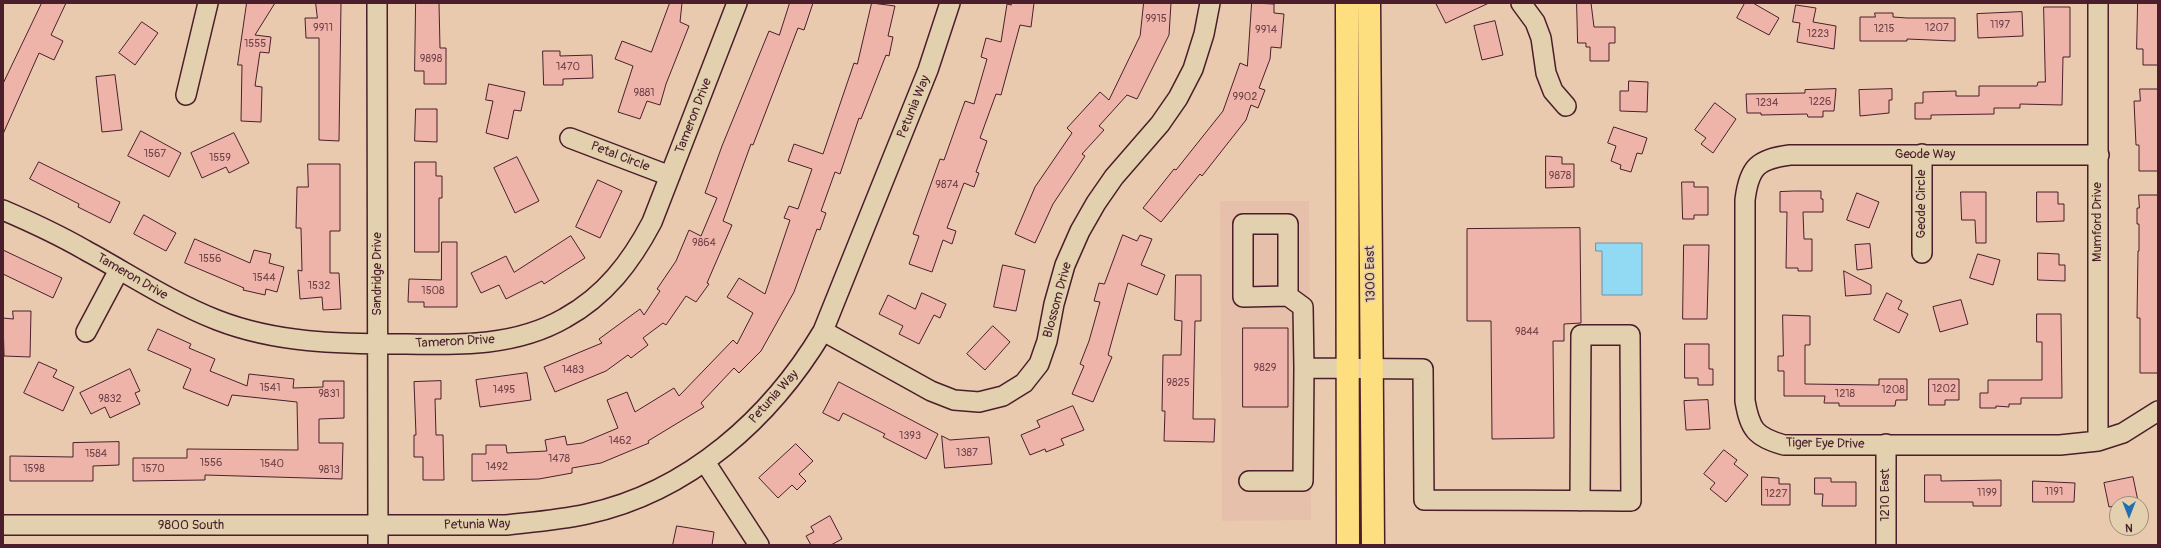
<!DOCTYPE html>
<html>
<head>
<meta charset="utf-8">
<style>
  body { margin:0 }
  #map { position:relative; width:2161px; height:548px; overflow:hidden; background:#e9caaf; font-family:Pangolin,sans-serif }
  canvas { display:block }
  .frame { position:absolute; inset:0; border:4px solid #4a1f2b; pointer-events:none }
  .north { position:absolute; left:2109px; top:496px; width:40px; height:40px; box-sizing:border-box; background:#e2d0ae; border:1px solid #a5897a; border-radius:50%; rotate:180deg; font-size:11px; font-weight:700; line-height:16px; text-align:center; color:#4a1f2b }
  .north::after { content:''; display:block; margin:auto; width:14px; height:18px; background:#1f6fb2; clip-path:polygon(50% 0,100% 100%,50% 72%,0 100%) }
</style>
</head>
<body>
<div id="map">
<canvas width="2161" height="548"></canvas>
<div class="frame"></div>
<div class="north">N</div>
</div>
<script>
const ctx = document.querySelector('canvas').getContext('2d');
ctx.lineJoin = 'round';
function fill(path, color) {
  ctx.fillStyle = color;
  ctx.fill(path, 'evenodd');
}
function strokePath(path, color, width, dash) {
  ctx.strokeStyle = color;
  ctx.lineWidth = width;
  ctx.lineCap = dash ? 'butt' : 'round';
  ctx.setLineDash(dash || []);
  ctx.stroke(path);
}
function drawText(font, color, halo, rows, align = 'center') {
  ctx.font = font + ' Pangolin,sans-serif';
  ctx.lineWidth = 3;
  ctx.setLineDash([]);
  ctx.textBaseline = 'middle';
  ctx.strokeStyle = halo;
  ctx.fillStyle = color;
  for (const [text, x, y, turn = 0] of rows) {
    ctx.save();
    ctx.translate(x, y);
    ctx.rotate((+turn || 0) * Math.PI / 180);
    ctx.textAlign = isNaN(turn) ? turn : align;
    if (halo) ctx.strokeText(text, 0, 0);
    ctx.fillText(text, 0, 0);
    ctx.restore();
  }
}
fill(new Path2D(`
  M1220,201H1309L1311,520L1222,521Z`), '#e7c0ab');
const water = new Path2D(`
  M1596,243H1642V295H1602V251H1596Z`);
fill(water, '#92d9f3');
strokePath(water, '#758fa3', 1);
const building = new Path2D(`
  M42,3H66L51,35L63,41L54,60L39,53L3,134V84Z
  M247,3H275L255,35L271,37L269,53L260,52L255,86L262,87L261,122L241,121L242,65H238Z
  M316,3H341L339,141L319,140V38H306L305,18H317Z
  M416,3H439L440,48H446V84H424V71H415Z
  M670,3H682L680,22L689,26L666,84L660,105L647,101L640,119L618,112L633,66L615,59L622,41L651,52Z
  M790,3H813L804,30L798,28L753,145L751,144L723,221L732,225L707,283L709,284L696,302L686,296L666,325L663,323L643,338L648,345L631,358L628,355L606,371L555,392L544,367L602,343L599,339L640,309L644,315L660,291L657,289L676,261L689,230L701,236L717,198L705,193L722,146L769,31L779,35Z
  M872,3L895,6L888,36L893,37L889,56L886,55L861,119L859,118L840,174L835,172L821,211L826,213L820,230L817,229L794,292L761,351L739,373L734,368L701,403L704,407L648,441L649,443L601,463L572,468V473L539,479L472,481V454H486V445H506L507,453L547,451L545,440L565,436L567,445L582,443L618,428L607,400L627,392L635,412L674,388L679,396L733,340L737,344L753,313L727,297L739,278L765,294L790,220L784,218L789,206L798,209L812,169L788,161L794,144L823,154L854,63L857,64Z
  M1011,3H1034L1031,27L1020,25L1001,95L996,94L980,138L987,141L976,172L979,173L974,187L964,183L947,228L956,231L952,244L943,240L932,272L909,264L919,236L913,234L940,159L944,160L965,101L974,104L987,59L981,57L986,38L1001,42L1007,4L1011,5Z
  M1144,3H1171L1169,35L1137,99L1127,95L1099,126L1104,130L1082,154L1085,156L1053,204L1035,243L1015,234L1035,187L1072,133L1067,128L1100,92L1109,100L1140,36Z
  M1252,3L1274,4V13L1284,14L1281,48L1271,47L1270,59L1259,88L1265,90L1258,108L1251,105L1246,120L1202,176L1200,174L1161,222L1143,208L1174,169L1176,170L1223,111L1240,63L1247,66Z
  M1436,3H1489L1446,23Z
  M1577,3H1591L1594,27H1615V43H1609V61H1590V47H1586V43H1578Z
  M1745,3H1753L1779,18L1769,35L1737,18Z
  M2138,3H2158V65H2143V49H2137Z
  M1796,5L1816,8L1813,22L1836,26L1834,49L1797,42L1800,23L1793,22Z
  M2044,7H2070V57H2063L2062,105L2020,104V108H1994V114L1931,115V119H1915V103H1923V92L1956,91V96H1979V86H2037L2038,82H2045Z
  M2022,12L2023,36L1978,38L1977,14Z
  M1875,13H1893V17L1907,18H1955V41L1907,39V41H1860V17H1875Z
  M1495,21L1503,55L1482,60L1474,26Z
  M142,22L158,33L135,65L119,53Z
  M543,51H560V56L592,55L593,78L563,79V85H544Z
  M115,75L122,130L102,132L96,77Z
  M1629,81L1648,82L1647,112L1620,111V91H1628Z
  M489,84L525,92L521,111L514,110L508,139L486,133L493,101L486,100Z
  M1836,89L1834,111H1823V117H1808L1807,114L1761,115V113H1747L1746,94L1805,93V90Z
  M1892,89V100H1889V113L1860,116L1859,90Z
  M2140,89H2158V171H2139V145H2136L2134,101H2140Z
  M1715,103L1736,119L1713,153L1701,144L1706,138L1695,130Z
  M416,109H437V142L415,141Z
  M1614,127L1647,138L1642,154L1637,153L1631,172L1620,169L1621,165L1611,161L1616,146L1608,143Z
  M141,131L181,153L169,177L128,156Z
  M234,133L249,163L229,173L226,167L202,178L191,153Z
  M1546,156L1562,157V164H1574V187L1546,188Z
  M517,157L539,201L515,213L494,168Z
  M39,162L120,202L110,223L78,207L79,204L30,179Z
  M415,162H436V176H442V198H439V252H415Z
  M308,164H340V231H330V273H339L341,309L323,310L322,297L300,299L298,270L302,271L301,228H296L297,187H308Z
  M598,180L622,191L600,238L576,227Z
  M1682,182H1694V187H1708V215H1694V219H1683Z
  M1794,191H1821V199H1823V212H1803L1804,239H1812V271H1798V268H1786L1787,212H1780V192Z
  M1961,192H1986V243H1976L1975,220H1962Z
  M2037,192H2058V204H2064V221L2037,222Z
  M1857,193L1879,202L1869,228L1847,220Z
  M2139,195H2158V373H2140V318H2137L2138,251H2139V224H2137V208H2139Z
  M144,215L176,233L166,251L134,234Z
  M1580,228L1581,323L1564,324V341H1553L1554,438L1492,439L1491,321H1467V229Z
  M1123,235L1137,241L1140,235L1152,239L1141,265L1165,275L1157,295L1128,283L1108,355L1112,357L1093,402L1072,394L1084,366L1080,364L1089,341L1100,302L1094,301L1099,283L1104,284Z
  M571,236L585,258L544,284L542,281L506,299L499,285L481,293L471,273L506,256L514,272Z
  M195,239L250,263L254,250L271,254L269,263L284,267L277,292L266,289L265,295L243,290L244,288L185,263Z
  M442,242H457V307H424V302H408L409,279L441,280Z
  M1870,244L1872,268L1857,270L1855,245Z
  M1684,245H1709L1707,319H1683Z
  M3,250L62,278L53,298L3,274Z
  M2038,253L2059,254V265H2065V281L2038,280Z
  M1978,254L2000,260L1993,285L1970,278Z
  M1003,265L1025,270L1016,311L994,307Z
  M1844,271L1871,285V294L1846,296Z
  M1176,275H1201V321H1195L1193,419H1215L1214,442L1164,441L1165,411H1162L1163,355H1181L1182,321L1175,320Z
  M922,293L946,304L940,318L934,315L919,344L899,334L903,326L879,314L888,295L915,309Z
  M1887,293L1902,301L1898,309L1908,314L1899,333L1874,320Z
  M1961,300L1968,324L1940,332L1933,307Z
  M13,311H31L30,357L4,356L3,318L13,319Z
  M2037,314H2061L2062,398H2021V404H2009V407L1996,406V408H1980V393H1988V380H2042V342H2037Z
  M1783,315L1810,316V345H1805V384L1879,385V379H1907V400H1896L1895,406H1839V403H1824L1825,396H1784V371H1778V356H1783Z
  M993,326L1010,342L985,370L967,354Z
  M1243,328H1288V407H1243Z
  M158,329L191,344L189,348L215,359L210,371L247,386L249,374L294,379L293,388L323,387V381H344V418L319,419V443H343L342,479L205,475V480L133,481V458H187V449L298,450L297,402L232,395L228,406L183,388L191,369L148,350Z
  M1685,344H1709V369H1713V385H1698V378H1685Z
  M39,362L57,370L53,377L74,387L63,411L24,393Z
  M130,369L140,391L135,393L140,404L110,418L105,407L91,414L80,393Z
  M527,373L531,400L480,407L476,380Z
  M1929,379H1959V400H1945V405H1929Z
  M441,381V399H435L436,435H443L444,480H423V457H414V435H416L414,382Z
  M839,382L938,434L926,459L883,437L885,434L843,413L839,421L823,413Z
  M1708,400L1710,429L1686,430L1684,401Z
  M1073,406L1084,430L1061,439L1064,445L1046,452L1045,449L1030,455L1021,435L1040,427L1037,421Z
  M942,436L950,440L989,437L992,464L945,468Z
  M119,442V465L93,466V481H10V456L73,457V443Z
  M796,444L813,461L799,474L806,481L797,490L792,485L778,498L759,478Z
  M1724,450L1737,460L1734,464L1748,475L1726,502L1710,489L1715,483L1704,474Z
  M1925,475H1941V481L2001,480V506H1973V502H1925Z
  M1762,477L1779,478V484H1790V505H1762Z
  M2133,477L2138,501L2109,507L2104,483Z
  M1815,478H1831V482H1856V506H1822L1823,494H1815Z
  M2033,481L2075,483L2074,502H2033Z
  M830,516L842,539L831,545H811L806,536L814,532L811,527Z
  M677,526L714,532L712,545H673Z`);
fill(building, '#eeb4aa');
strokePath(building, '#4a1f2b', 1);
const minor = new Path2D(`
  M377,3L378,545
  M1521,3L1535,22L1541,38L1546,73L1553,91L1566,106
  M186,95L208,3
  M570,138L670,176
  M1922,154V253
  M2099,155H1790C1758,159 1749,167 1745,200V401C1750,429 1755,437 1784,445H2060L2098,441L2123,433L2158,411
  M3,210C31,222 59,235 85,250C129,274 171,302 217,320C276,343 339,344 401,344C457,345 515,347 565,318C605,296 631,262 652,222L737,3
  M1288,296L1243,297V224H1288V296L1303,307L1304,368
  M823,331L931,391L954,400L979,402L1003,396L1024,383L1039,364L1047,341L1054,304L1065,265L1080,231L1096,203L1114,177L1160,124L1178,98L1193,69L1204,34L1210,3
  M86,332L119,270
  M2098,441V3
  M1886,444V545
  M705,462L759,545
  M1249,481H1303L1304,368L1423,369L1424,500C1493,500 1562,500 1631,501L1630,335H1581L1580,501
  M3,525H506C533,522 560,520 587,514C689,492 771,418 823,331L928,70L950,3`);
const major = new Path2D(`
  M1347,3L1348,545
  M1369,3C1369,184 1373,364 1373,545`);
strokePath(minor, '#4a1f2b', 22);
strokePath(major, '#4a1f2b', 25);
strokePath(minor, '#e2d0ae', 19);
strokePath(major, '#fddf80', 22);
drawText('11px', '#73444b', null, [
  ["9915",1156,19],
  ["1197",2000,25],
  ["9911",323,28],
  ["1207",1937,28],
  ["1215",1884,29],
  ["9914",1266,30],
  ["1223",1818,34],
  ["1555",255,44],
  ["9898",431,59],
  ["1470",568,67],
  ["9881",644,93],
  ["9902",1245,97],
  ["1226",1820,102],
  ["1234",1767,103],
  ["1567",155,154],
  ["1559",220,158],
  ["9878",1560,176],
  ["9874",947,185],
  ["9864",704,243],
  ["1556",210,259],
  ["1544",264,278],
  ["1532",319,286],
  ["1508",433,291],
  ["9844",1527,332],
  ["9829",1265,368],
  ["1483",573,370],
  ["9825",1178,383],
  ["1541",270,388],
  ["1202",1944,389],
  ["1495",504,390],
  ["1208",1893,390],
  ["9831",329,394],
  ["1218",1845,394],
  ["9832",110,399],
  ["1393",910,436],
  ["1462",620,441],
  ["1387",967,453],
  ["1584",96,454],
  ["1478",559,459],
  ["1556",211,463],
  ["1540",272,464],
  ["1492",497,467],
  ["1598",34,469],
  ["1570",153,469],
  ["9813",329,470],
  ["1191",2054,492],
  ["1199",1987,493],
  ["1227",1776,494]
]);
drawText('13px', '#4a1f2b', '#e2d0ae', [
  ["Petunia Way",914,107,-68],
  ["Tameron Drive",694,116,-69],
  ["Geode Way",1925,155],
  ["Petal Circle",620,157,21],
  ["Geode Circle",1922,204,-90],
  ["Mumford Drive",2098,222,-90],
  ["Sandridge Drive",378,274,-90],
  ["1300 East",1371,274,-91],
  ["Tameron Drive",132,277,30],
  ["Blossom Drive",1058,300,-75],
  ["Tameron Drive",455,342,-3],
  ["Petunia Way",774,397,-48],
  ["Tiger Eye Drive",1825,444,1],
  ["1210 East",1886,495,-90],
  ["Petunia Way",477,525,-1],
  ["9800 South",191,526]
]);
</script>
</body>
</html>
